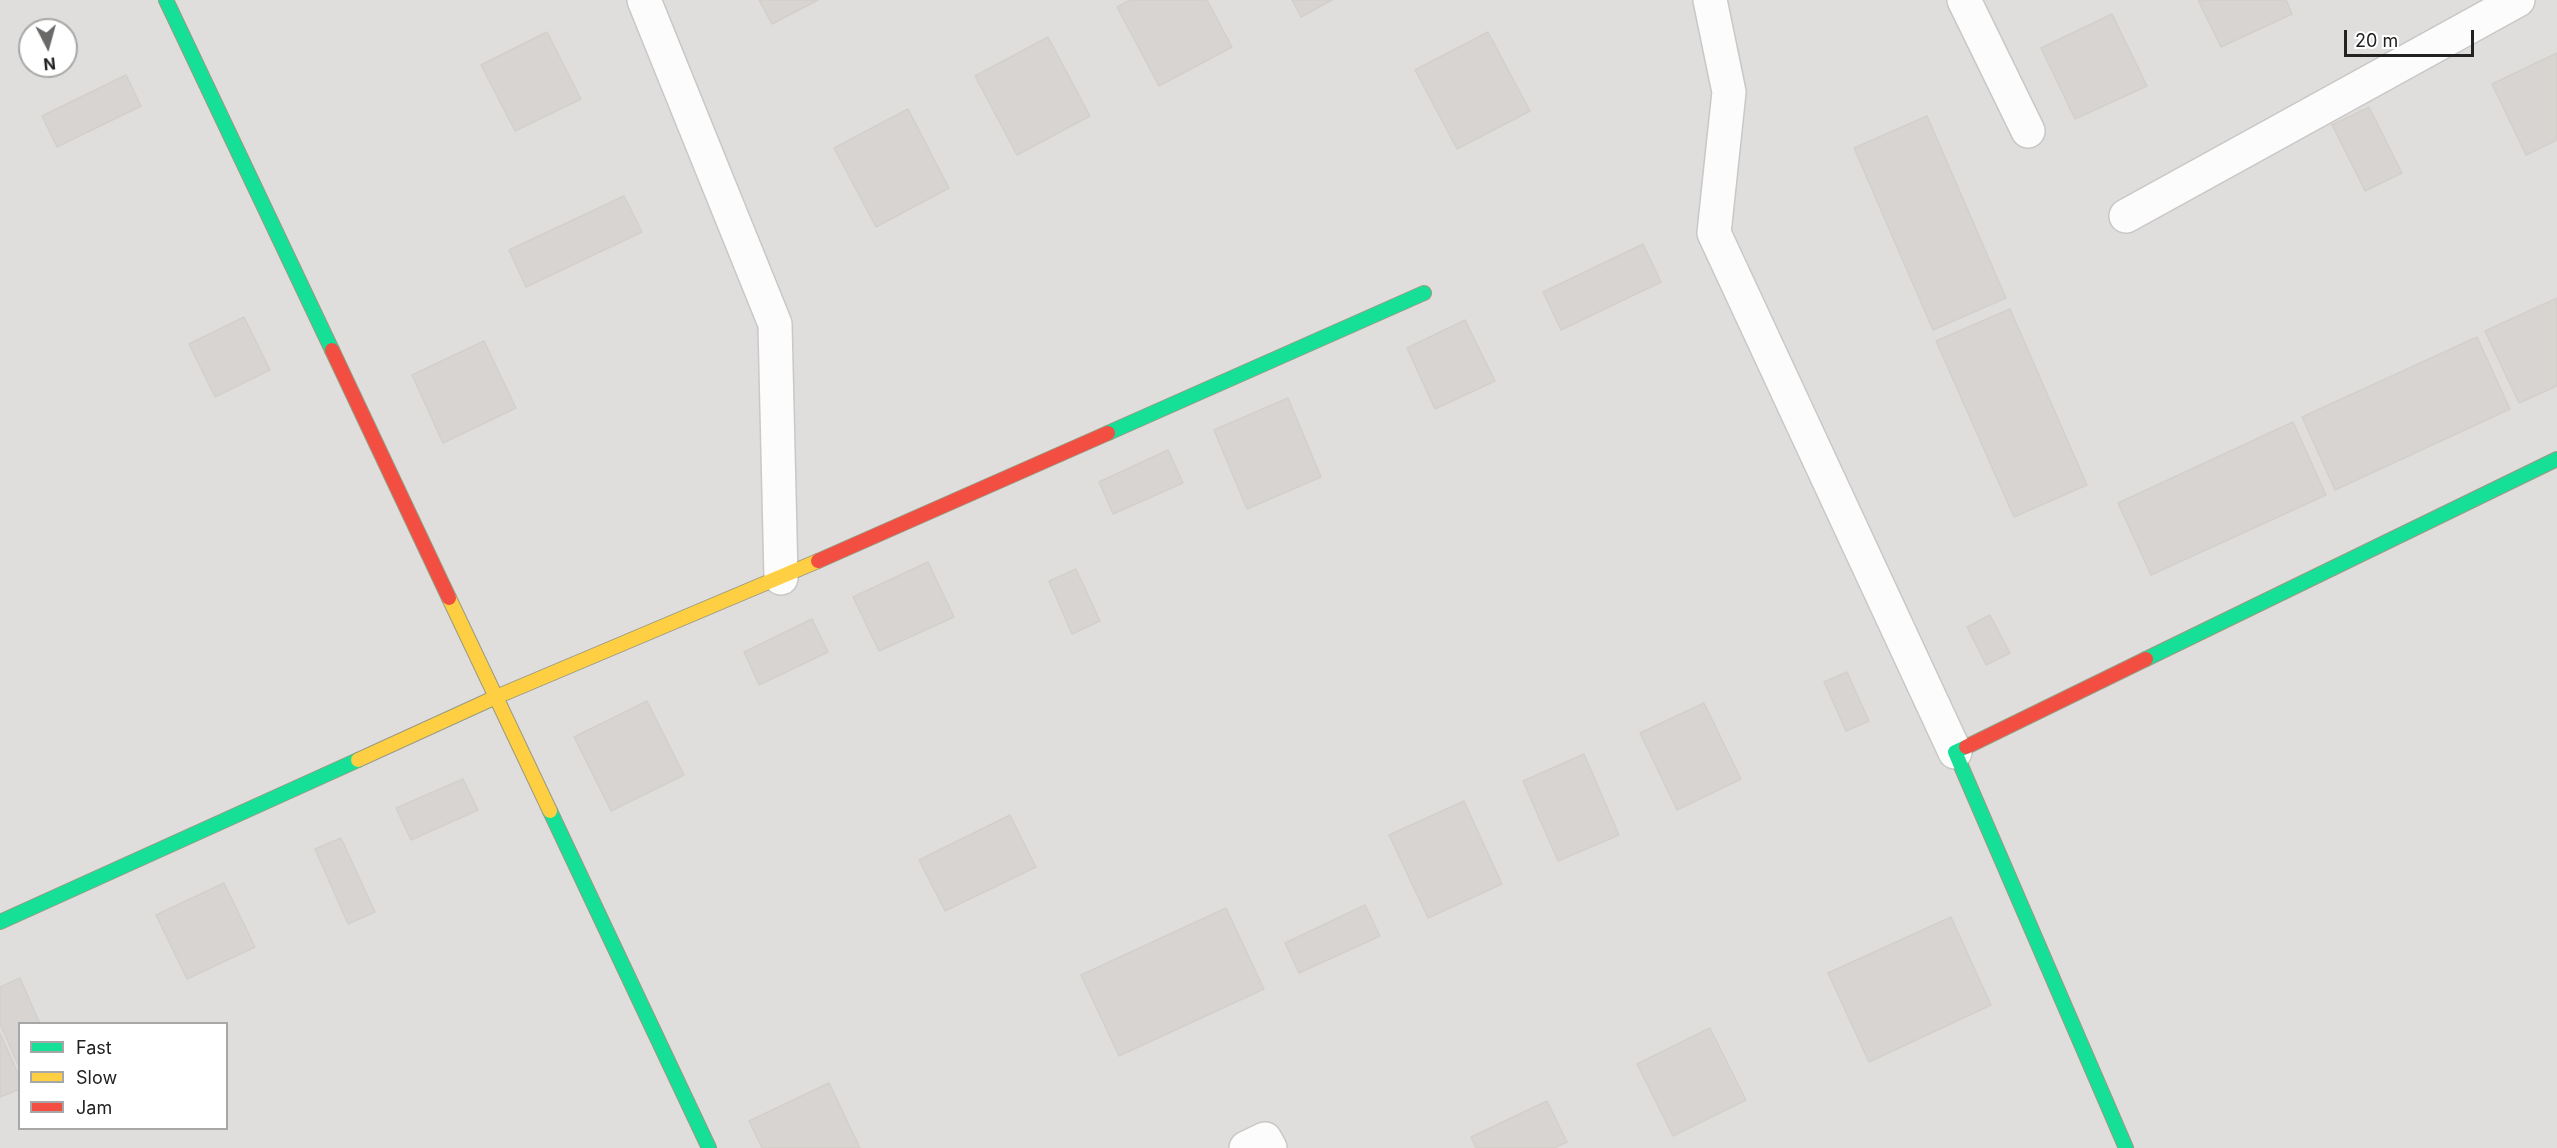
<!DOCTYPE html>
<html>
<head>
<meta charset="utf-8">
<style>
  body { margin:0 }
  #map { position:relative; width:2557px; height:1148px; overflow:hidden; background:#f0eeeb; font-family:Inter,sans-serif }
  canvas { display:block }
  .legend { position:absolute; left:18px; top:1022px; width:210px; height:108px; box-sizing:border-box; background:#fff; border:2px solid #a7a7a7; margin:0; padding:8px 10px; list-style:none; font-size:18px; color:#222 }
  .legend li { display:flex; align-items:center; gap:12px; height:30px }
  .legend b { width:30px; border:2px solid #a7a7a7 }
  .north { position:absolute; left:18px; top:18px; width:60px; height:60px; box-sizing:border-box; background:#fff; border:2px solid #a7a7a7; border-radius:50%; rotate:174deg; font-size:16px; font-weight:700; line-height:24px; text-align:center; color:#222 }
  .north::after { content:''; display:block; margin:auto; width:21px; height:27px; background:#6a6968; clip-path:polygon(50% 0,100% 100%,50% 72%,0 100%) }
  .scale { position:absolute; left:2344px; top:30px; width:130px; height:27px; box-sizing:border-box; border:3px solid #222; border-top:0; padding-left:8px; font-size:18px; line-height:21px; white-space:nowrap; color:#222; -webkit-text-stroke:4px #fff; paint-order:stroke }
</style>
</head>
<body>
<div id="map">
<canvas width="2557" height="1148"></canvas>
<ul class="legend">
<li><b style="height:8px;background:#16e098"></b>Fast</li>
<li><b style="height:8px;background:#ffcf43"></b>Slow</li>
<li><b style="height:8px;background:#f24e42"></b>Jam</li>
</ul>
<div class="north">N</div>
<div class="scale">20 m</div>
</div>
<script>
const ctx = document.querySelector('canvas').getContext('2d');
ctx.lineJoin = 'round';
function fill(path, color) {
  ctx.fillStyle = color;
  ctx.fill(path, 'evenodd');
}
function strokePath(path, color, width, dash) {
  ctx.strokeStyle = color;
  ctx.lineWidth = width;
  ctx.lineCap = dash ? 'butt' : 'round';
  ctx.setLineDash(dash || []);
  ctx.stroke(path);
}
fill(new Path2D(`
  M0,0H2557V1148H0ZM30,30H66V66H30ZM20,1024H226V1128H20Z`), '#dfdedc');
const building = new Path2D(`
  M759,0H818L772,24Z
  M1130,0H1207L1232,47L1159,86L1117,7Z
  M1292,0H1332L1301,17Z
  M2198,0H2286L2292,14L2221,47Z
  M2112,14L2147,86L2075,119L2041,48Z
  M547,32L581,99L515,131L481,65Z
  M1488,32L1530,111L1457,149L1415,70Z
  M1048,37L1090,116L1017,155L975,76Z
  M2557,53V140L2526,155L2492,84Z
  M126,75L141,106L57,147L42,116Z
  M2369,107L2402,173L2365,191L2332,125Z
  M908,109L949,188L876,227L834,148Z
  M1927,116L2006,298L1933,330L1854,148Z
  M624,196L642,232L526,287L509,250Z
  M1643,244L1661,282L1561,330L1543,292Z
  M2557,298V386L2519,403L2485,331Z
  M2010,309L2087,485L2014,517L1936,341Z
  M244,317L270,370L215,397L189,344Z
  M1465,320L1495,381L1435,409L1407,348Z
  M2477,337L2510,409L2335,490L2302,417Z
  M484,341L516,408L443,443L412,375Z
  M1288,398L1321,477L1247,509L1214,430Z
  M2293,422L2326,495L2151,575L2118,503Z
  M1168,450L1183,483L1113,514L1099,482Z
  M928,562L954,617L879,651L853,597Z
  M1076,569L1100,621L1072,634L1049,581Z
  M1990,615L2010,653L1986,665L1967,627Z
  M812,619L828,652L759,685L744,652Z
  M1847,672L1869,721L1846,731L1824,682Z
  M647,701L684,775L611,811L574,737Z
  M1704,703L1741,779L1677,810L1640,733Z
  M1584,754L1619,835L1558,861L1523,781Z
  M463,779L478,810L411,840L396,808Z
  M1464,801L1502,884L1428,918L1389,835Z
  M1010,815L1036,867L945,911L919,860Z
  M341,838L375,912L348,924L315,849Z
  M224,883L255,947L187,979L156,915Z
  M1365,905L1380,936L1299,973L1285,943Z
  M1226,908L1264,989L1119,1056L1081,975Z
  M1951,917L1991,1005L1869,1062L1828,973Z
  M20,978L40,1024H20V1069L0,1024V987Z
  M1710,1028L1746,1100L1673,1136L1637,1064Z
  M0,1033L20,1078V1089L0,1097Z
  M829,1083L860,1148H762L749,1121Z
  M1547,1101L1567,1142L1554,1148H1476L1471,1137Z`);
fill(building, '#d7d4d2');
strokePath(building, '#d3d0cc', 1.5);
const street = new Path2D(`
  M644,0L775,324L781,578
  M1710,0L1729,92L1714,233L1955,752
  M1964,0L2028,131
  M2126,216L2518,0
  M1246,1148L1265,1139L1270,1148`);
const fast = new Path2D(`
  M166,0L332,350
  M1108,433L1424,293
  M2146,659L2557,459
  M1966,747L1955,752L2126,1148
  M550,811L709,1148
  M0,922L358,760`);
const slow = new Path2D(`
  M449,598L550,811
  M358,760L496,697L818,561`);
const jam = new Path2D(`
  M332,350L449,598
  M818,561L1108,433
  M1966,747L2146,659`);
strokePath(street, '#c9c8c7', 36);
strokePath(fast, '#999a82', 16);
strokePath(slow, '#999a82', 16);
strokePath(jam, '#999a82', 16);
strokePath(street, '#fdfcfc', 33);
strokePath(fast, '#16e098', 14);
strokePath(slow, '#ffcf43', 14);
strokePath(jam, '#f24e42', 14);
</script>
</body>
</html>
